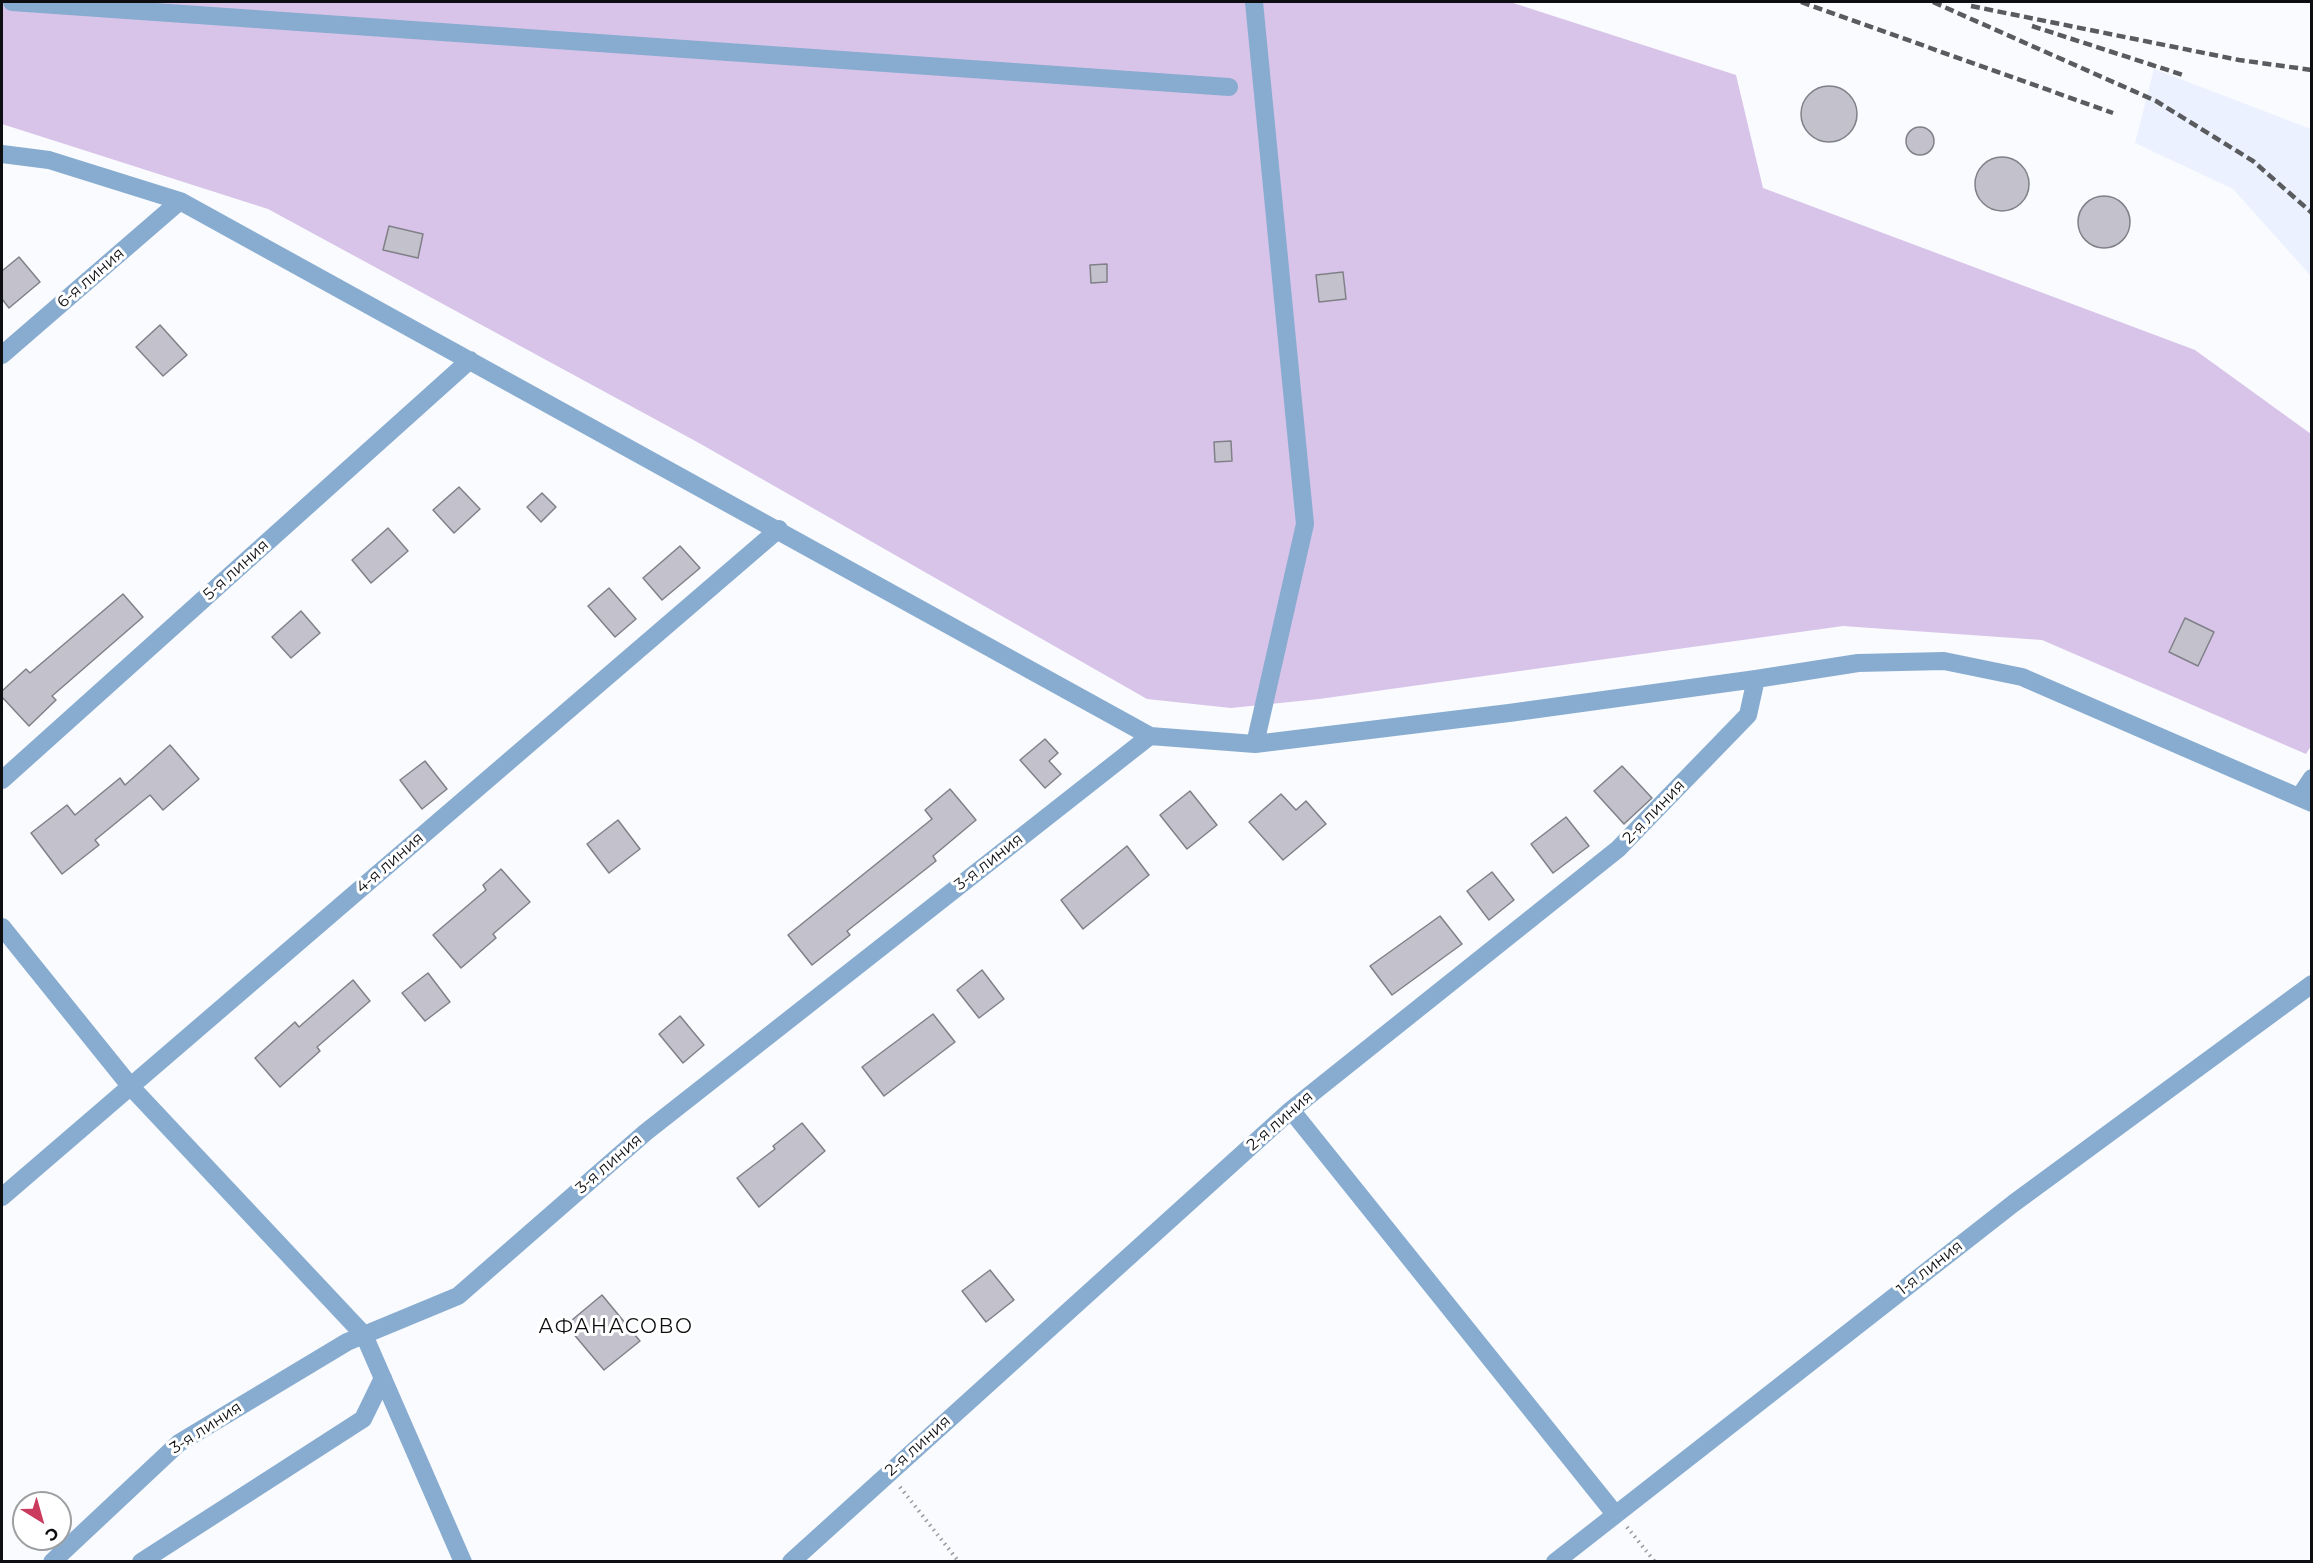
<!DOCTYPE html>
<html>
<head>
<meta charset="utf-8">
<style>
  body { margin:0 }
  #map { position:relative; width:2313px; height:1563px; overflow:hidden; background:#f9fbff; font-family:Montserrat,sans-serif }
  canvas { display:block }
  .frame { position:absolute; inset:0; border:3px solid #0d0e11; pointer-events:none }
  .north { position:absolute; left:12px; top:1491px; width:60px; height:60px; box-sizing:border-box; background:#fff; border:2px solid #9e9fa0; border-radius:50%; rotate:143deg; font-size:16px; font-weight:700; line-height:24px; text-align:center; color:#0d0e11 }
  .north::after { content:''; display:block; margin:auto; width:21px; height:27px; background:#cb3b5e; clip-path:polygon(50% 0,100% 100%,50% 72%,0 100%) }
</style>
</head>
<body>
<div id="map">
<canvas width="2313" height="1563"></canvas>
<div class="frame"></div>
<div class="north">С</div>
</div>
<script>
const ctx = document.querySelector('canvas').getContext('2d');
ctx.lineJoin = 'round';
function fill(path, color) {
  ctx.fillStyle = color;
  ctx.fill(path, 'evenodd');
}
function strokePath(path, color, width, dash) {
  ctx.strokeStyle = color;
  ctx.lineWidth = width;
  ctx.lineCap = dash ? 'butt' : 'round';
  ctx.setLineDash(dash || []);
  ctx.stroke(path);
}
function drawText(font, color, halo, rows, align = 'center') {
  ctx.font = font + ' Montserrat,sans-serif';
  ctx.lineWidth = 6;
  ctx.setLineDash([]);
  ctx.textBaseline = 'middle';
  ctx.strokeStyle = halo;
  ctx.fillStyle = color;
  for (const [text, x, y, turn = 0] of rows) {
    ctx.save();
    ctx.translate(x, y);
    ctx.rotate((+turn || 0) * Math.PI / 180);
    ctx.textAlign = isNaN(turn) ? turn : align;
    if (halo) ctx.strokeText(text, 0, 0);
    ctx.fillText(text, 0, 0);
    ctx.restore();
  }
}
fill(new Path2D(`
  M2154,69L2311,129V276L2233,189L2135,143Z`), '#ebf1fe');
fill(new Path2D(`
  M2,2H1510L1736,75L1763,188L2195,350L2311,434V746L2306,754L2042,640L1843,626L1319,699L1231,708L1147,699L699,443L268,209L2,124Z`), '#d8c3e9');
const building = new Path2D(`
  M1801 114a28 28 0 1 1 56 0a28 28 0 1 1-56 0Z
  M1906 141a14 14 0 1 1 28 0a14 14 0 1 1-28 0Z
  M1975 184a27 27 0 1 1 54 0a27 27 0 1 1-54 0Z
  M2078 222a26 26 0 1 1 52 0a26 26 0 1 1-52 0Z
  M389,226L423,234L418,258L383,250Z
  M19,257L40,282L9,308L2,299V271Z
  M1107,264V282L1091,283L1090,265Z
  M1343,272L1346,299L1319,302L1316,275Z
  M160,325L187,355L163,376L136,347Z
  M1231,441L1232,461L1215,462L1214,442Z
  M459,487L480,509L454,533L433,510Z
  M542,493L556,507L541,522L527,507Z
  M388,528L408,551L371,583L352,560Z
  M680,546L700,568L662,600L643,578Z
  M609,588L636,619L615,637L588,606Z
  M123,594L143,617L52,696L56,700L29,726L2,697V691L26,669L30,673Z
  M301,611L320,633L291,658L272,637Z
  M2185,618L2214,632L2198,666L2169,652Z
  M1045,739L1058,753L1049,761L1061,774L1045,788L1020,760Z
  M170,745L199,779L163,810L150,795L95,840L99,845L62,874L31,833L67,805L75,815L120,778L125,785Z
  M425,761L447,789L422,809L400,780Z
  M1622,766L1652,798L1624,824L1594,791Z
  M950,789L976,820L933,856L936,861L847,931L850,935L812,965L788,935L932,819L925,810Z
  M1190,791L1217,825L1187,849L1160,815Z
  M1281,794L1296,810L1306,801L1326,824L1283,860L1249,822Z
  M1566,817L1589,846L1553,873L1531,844Z
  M618,820L640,849L609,873L587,844Z
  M1127,846L1149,875L1083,929L1061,900Z
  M501,869L530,902L493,934L496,938L461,968L433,935L486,890L483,885Z
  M1492,872L1514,900L1489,920L1467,891Z
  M1440,916L1462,944L1392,995L1370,966Z
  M982,970L1004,999L979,1018L957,990Z
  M428,973L450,1002L425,1021L402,993Z
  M353,980L370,1001L317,1047L320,1051L280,1087L255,1058L295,1022L299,1027Z
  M933,1014L955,1042L884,1096L862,1067Z
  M680,1016L704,1045L683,1063L659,1034Z
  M802,1123L825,1151L759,1207L737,1178L775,1149L773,1146Z
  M990,1270L1014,1300L986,1322L962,1291Z
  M602,1295L640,1341L604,1370L566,1325Z`);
fill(building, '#c3c2cc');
strokePath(building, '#808089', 1.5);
strokePath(new Path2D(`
  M900,1487L959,1562
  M1627,1527L1655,1562`), '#98999d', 4, [1.5, 4.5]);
strokePath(new Path2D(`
  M12,2L1229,87
  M1254,2L1305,524L1255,744
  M2,154L49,160L180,201L1150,736L1255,744L1509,713L1756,679L1858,663L1944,661L2022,677L2312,803
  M2,355L180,201
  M2,780L470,360
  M2300,796L2312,778
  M2,927L131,1087L364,1335L463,1562
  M1291,1110L1615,1514
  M2,1197L779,529
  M52,1562L179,1443L347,1342L458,1296L646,1132L1150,736
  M141,1562L363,1419L383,1378
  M791,1562L1291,1110L1618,849L1748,715L1756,679
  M1555,1562L2014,1203L2312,984`), '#88acd0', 18);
strokePath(new Path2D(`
  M1801,2L2113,113
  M1933,2L2156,101L2253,161L2312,213
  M1971,6L2239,60L2312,70
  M2032,26L2183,75`), '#595b5e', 4.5, [9, 4.5]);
drawText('16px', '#0d0e11', '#fff', [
  ["6-я линия",91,278,-41],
  ["5-я линия",236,570,-42],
  ["2-я линия",1654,812,-46],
  ["3-я линия",989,862,-38],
  ["4-я линия",390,863,-41],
  ["2-я линия",1280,1121,-41],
  ["3-я линия",609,1164,-41],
  ["1-я линия",1930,1268,-38],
  ["3-я линия",206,1428,-33],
  ["2-я линия",918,1446,-42]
]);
ctx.letterSpacing = '1.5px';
drawText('20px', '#0d0e11', '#fff', [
  ["АФАНАСОВО",616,1327]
]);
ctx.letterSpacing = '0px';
</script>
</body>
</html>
